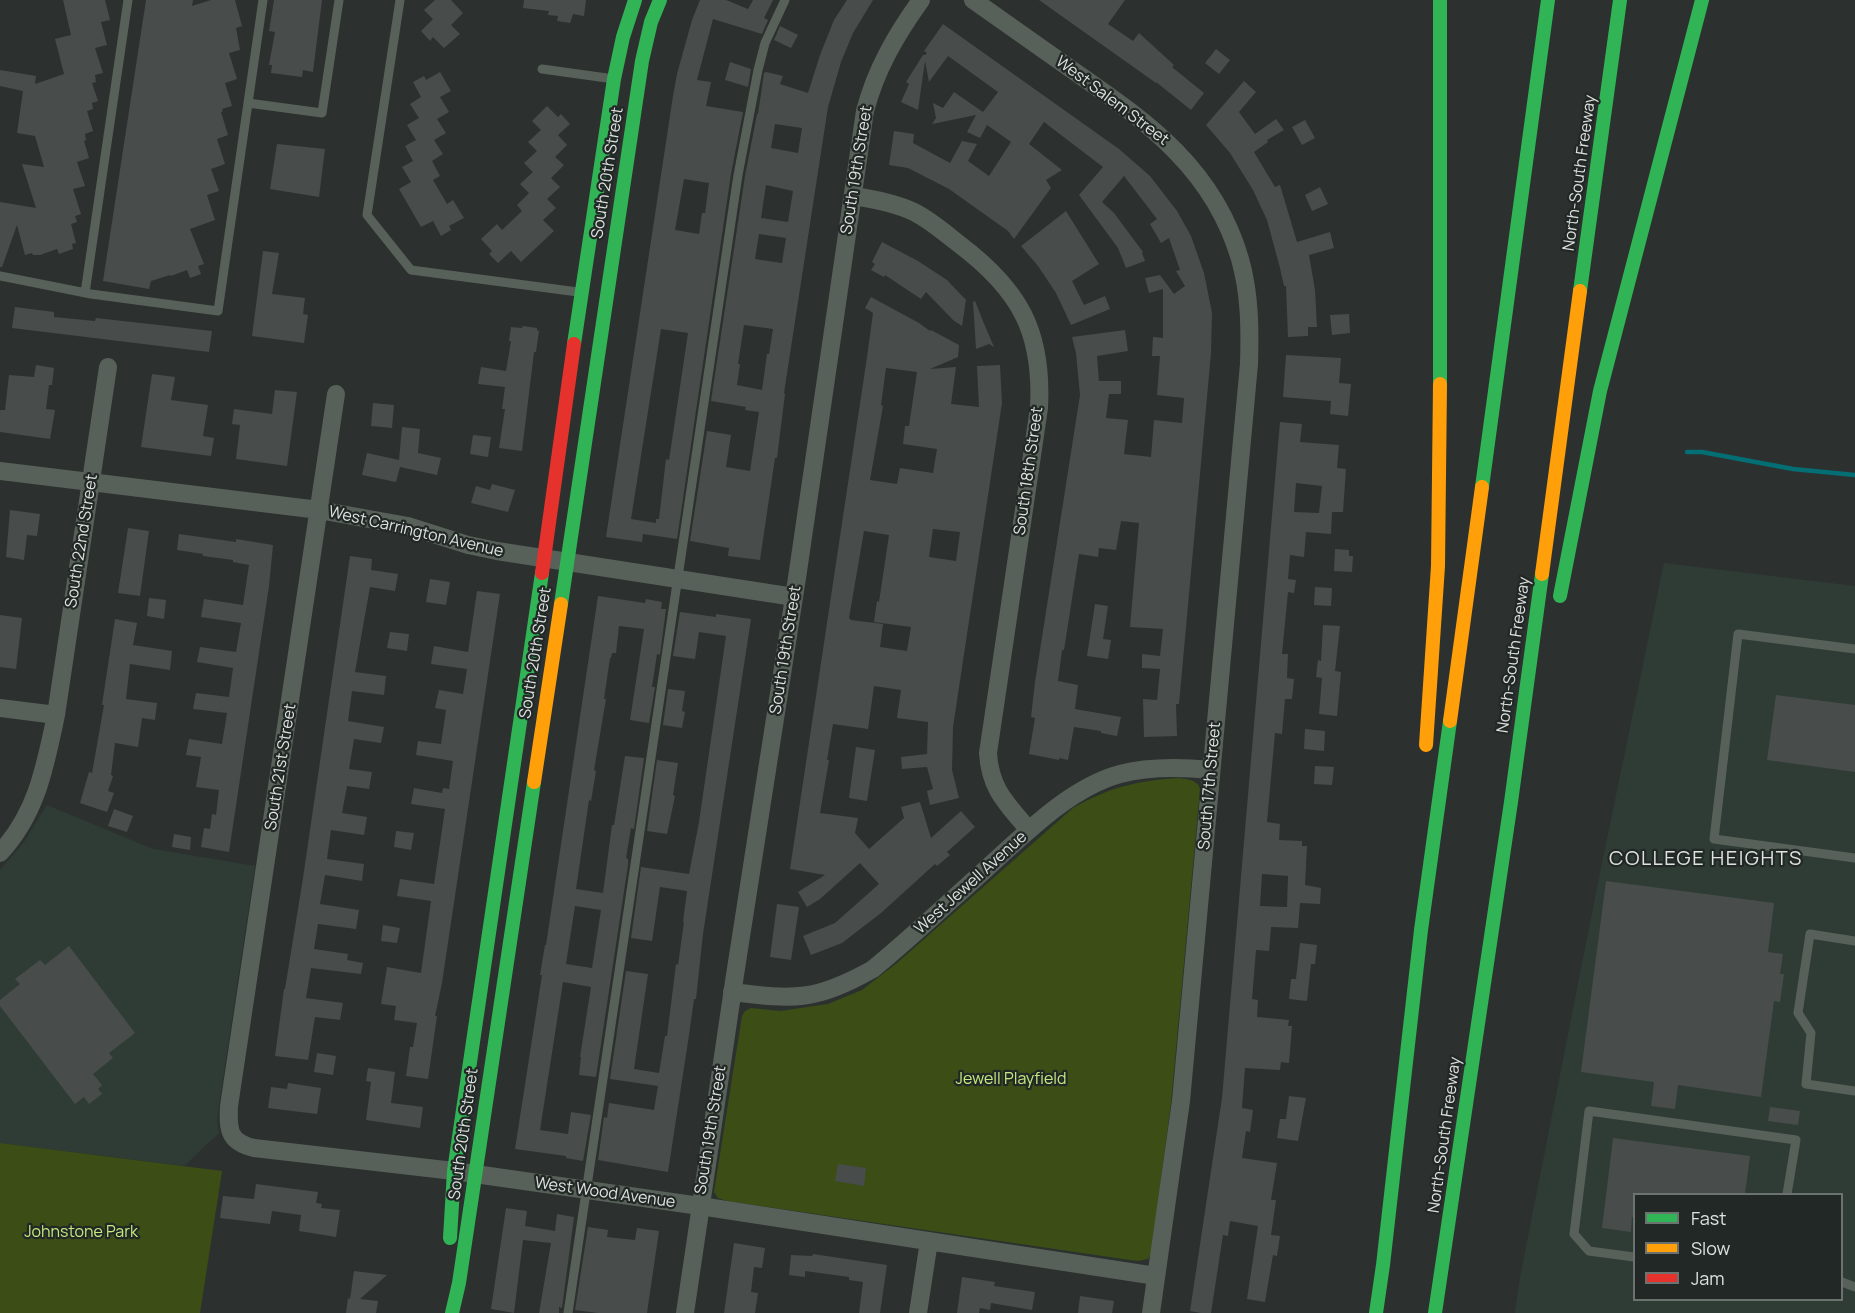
<!DOCTYPE html>
<html>
<head>
<meta charset="utf-8">
<style>
  body { margin:0 }
  #map { position:relative; width:1855px; height:1313px; overflow:hidden; background:#2c312f; font-family:Manrope,sans-serif }
  canvas { display:block }
  .legend { position:absolute; left:1633px; top:1193px; width:210px; height:108px; box-sizing:border-box; background:#212825; border:2px solid #6c726f; margin:0; padding:8px 10px; list-style:none; font-size:18px; color:#dde1df }
  .legend li { display:flex; align-items:center; gap:12px; height:30px }
  .legend b { width:30px; border:2px solid #6c726f }
</style>
</head>
<body>
<div id="map">
<canvas width="1855" height="1313"></canvas>
<ul class="legend">
<li><b style="height:8px;background:#30b455"></b>Fast</li>
<li><b style="height:8px;background:#ff9f0a"></b>Slow</li>
<li><b style="height:8px;background:#e5322d"></b>Jam</li>
</ul>
</div>
<script>
const ctx = document.querySelector('canvas').getContext('2d');
ctx.lineJoin = 'round';
function fill(path, color) {
  ctx.fillStyle = color;
  ctx.fill(path, 'evenodd');
}
function strokePath(path, color, width, dash) {
  ctx.strokeStyle = color;
  ctx.lineWidth = width;
  ctx.lineCap = dash ? 'butt' : 'round';
  ctx.setLineDash(dash || []);
  ctx.stroke(path);
}
function drawText(font, color, halo, rows, align = 'center') {
  ctx.font = font + ' Manrope,sans-serif';
  ctx.lineWidth = 4.5;
  ctx.setLineDash([]);
  ctx.textBaseline = 'middle';
  ctx.strokeStyle = halo;
  ctx.fillStyle = color;
  for (const [text, x, y, turn = 0] of rows) {
    ctx.save();
    ctx.translate(x, y);
    ctx.rotate((+turn || 0) * Math.PI / 180);
    ctx.textAlign = isNaN(turn) ? turn : align;
    if (halo) ctx.strokeText(text, 0, 0);
    ctx.fillText(text, 0, 0);
    ctx.restore();
  }
}
fill(new Path2D(`
  M1664,563L1855,586V1313H1515L1520,1277L1600,873ZM1634,1194H1842V1300H1634Z
  M47,805L153,849L255,866L218,1112L217,1122L219,1133L184,1166L0,1143V870L24,842Z`), '#2f3c36');
fill(new Path2D(`
  M1179,778C1187,779 1198,780 1200,789L1171,1103L1151,1254L1148,1259L1137,1261L727,1201L718,1198L714,1192L742,1016L745,1011L751,1008L780,1011L828,1004L862,990L897,963L1073,808C1110,787 1136,781 1179,778Z
  M0,1143L222,1171L200,1313H0Z`), '#3c4e15');
strokePath(new Path2D(`
  M1687,452H1702L1793,469L1855,475`), '#046e75', 4.5);
fill(new Path2D(`
  M63,0H105L110,20L101,22L107,45L95,48L103,73L95,75L96,82L92,83L98,101L92,103L93,109L87,111L93,131L85,134L86,140L84,141L89,158L77,162L85,186L73,189L81,214L75,216L77,222L71,224L76,243L72,244L73,249L59,254L57,249L40,255H33L32,253L25,255L17,225L2,267H0V202L36,208L22,164L44,167L35,136L17,133L23,91L0,86V70L36,76L35,84L64,74L55,39L71,35Z
  M146,0H193L192,6L211,0H235L242,26L236,28L240,50L229,53L237,79L225,83L232,106L222,109L223,111L221,112L228,135L217,139L225,164L211,169L219,191L207,195L215,220L190,229L204,264L198,266L201,274L190,278L187,270L171,276L170,275L151,281L149,289L103,281Z
  M274,0H322L313,72L303,70L302,77L271,73L272,65H269L275,32L269,31Z
  M435,0H451L463,13L451,25L460,34L444,48L433,37L430,41L421,31L433,19L424,10Z
  M524,0H586L584,16L573,14L570,23L557,21L558,16L548,15L549,11L523,8Z
  M700,0H726L748,9L753,0H773L764,18L768,20L762,34L713,19L697,80L711,82L706,106L743,112L731,174L677,539L643,534L642,542L606,537L673,96L677,74L692,20ZM684,179L709,183L705,213H702L699,234L675,230ZM661,329L688,333L674,427L669,460L666,459L659,519H656V523L631,519Z
  M847,0H873L853,33L841,62L828,107L784,393L785,394L777,458H775L760,560L728,556L729,548L690,541L707,431L731,435L726,467L750,471L759,412L745,410L746,407L711,401L745,176L757,114H758L764,73L766,72L783,76L780,84L808,93L820,55L834,20ZM775,124L802,128L798,153L771,148ZM766,185L793,191L788,222L761,218ZM759,234L786,238L782,263L755,259ZM744,325L773,329L769,354H767L762,390L737,385L740,364H738Z
  M1039,0H1125L1108,24L1133,41L1139,33L1174,65L1172,67L1204,93L1191,110L1156,82V83Z
  M943,24L1119,149L1150,176L1177,211L1191,236L1204,273L1212,313L1211,353L1179,704H1176L1177,736L1144,737L1143,699L1157,700L1160,669L1142,668V654L1160,656L1163,629L1130,627L1139,523L1121,521L1116,550L1099,548L1098,557L1079,554L1064,650H1062L1058,681L1078,685L1075,709L1121,717L1117,736L1101,733V731L1074,727L1068,760L1059,758V760L1029,754L1035,718L1031,717L1035,682L1080,395L1076,353L1072,337L1125,330L1128,351L1097,356L1099,381H1121V394H1109L1106,418L1128,420L1124,454L1151,457L1154,420L1182,423L1184,398L1157,395L1160,356H1152L1153,337L1163,338V289L1149,293L1145,278L1160,275L1174,294L1185,286L1176,271L1180,270L1169,238L1161,243L1150,224L1157,219L1124,176L1102,202L1114,213L1143,252L1142,253L1145,261L1126,268L1118,248L1079,195L1103,167L1044,122L1029,144L1062,170L1046,180L1051,188L1014,239L1008,231L949,189L908,168L889,165L894,131L914,134L913,143L950,163L962,141L977,144L968,161L989,176L1011,142L987,125L980,138L967,132L976,115L932,124L936,118L933,103L943,108L954,92L983,112L998,92L948,56L929,82L925,61L918,110L901,102L909,84L906,82L923,55H925L927,53L924,51Z
  M780,26L798,35L791,48L774,40Z
  M1216,49L1230,60L1219,74L1205,63Z
  M730,62L751,69L748,87L725,80Z
  M440,72L451,91L440,97L449,112L437,119L446,133L434,140L443,154L432,161L440,176L433,180L447,204L453,200L464,218L449,226L451,230L441,236L433,221L421,227L399,189L411,182L402,167L413,161L405,146L416,140L407,125L419,118L410,104L421,97L413,82L424,76L426,80Z
  M1244,81L1256,92L1239,112L1255,134L1276,119L1284,130L1267,140L1268,142L1254,152L1275,187L1280,185L1297,242L1330,232L1334,248L1309,255L1315,290L1317,327H1308V336L1288,337L1286,286H1284L1280,268L1267,220L1253,190L1230,153L1206,125Z
  M547,106L558,117L561,114L570,124L558,135L567,145L555,157L564,165L551,178L560,187L547,199L556,208L543,220L554,231L521,262L511,251L498,263L489,254L492,251L481,239L497,224L502,230L522,211L517,205L529,193L520,184L533,172L524,163L537,151L528,142L541,130L532,121Z
  M1305,120L1315,138L1302,145L1292,127Z
  M277,144L325,149L319,197L270,189Z
  M1320,187L1328,204L1312,211L1305,195Z
  M1066,211L1099,264L1072,281L1084,305L1105,296L1110,309L1071,325L1056,293L1038,266L1021,246Z
  M882,242L918,261L947,280L966,300L962,326L953,320L926,292L921,299L885,275L884,277L871,270L875,264L872,262Z
  M263,251L279,253L272,294L305,298L303,314L308,315L304,343L252,336Z
  M871,297L919,323L930,331L931,330L959,345L958,357L930,369L956,367L951,404L979,407L977,366L1000,365L1002,403L953,727L952,770L959,798L930,805L927,791L933,789L927,767L902,769L901,757L927,754L928,722L897,718L901,690L874,686L868,729L833,724L827,760H829L820,813L858,818L855,833L869,849L904,818L901,807L920,802L931,838L961,811L975,827L947,852L950,855L937,866L935,864L881,913L842,943L811,955L803,936L835,923L879,884L860,863L820,899L807,907L798,892L825,875L790,869L867,357L873,313L865,308ZM886,368L917,372L909,426H905L903,444L937,449L933,473L900,468L897,484L870,480L883,406L881,405ZM933,529L960,532L956,561L929,557ZM864,531L889,535L879,602L877,601L874,622L911,627L907,651L880,647L883,624L851,620L849,618Z
  M975,301L983,321L994,347L989,344L976,349L973,302Z
  M15,307L54,312V317L95,321L96,318L212,331L209,352L12,328Z
  M1349,314L1350,333L1332,335L1330,315Z
  M523,326L537,328V330L539,331L536,352H534L522,451L499,448L505,409H502L505,387L478,384L481,367L506,371L511,341H509L511,327L522,328Z
  M1286,355L1341,358L1339,383L1351,384L1348,416L1330,414L1331,401L1283,397Z
  M36,365L54,368L52,385H49L46,409L55,410L50,439L0,432V410H5L9,375L34,377Z
  M152,374L175,377L171,400L208,405L203,436L214,438L211,456L141,447Z
  M275,390L297,392L287,466L236,459L240,425L232,424L234,409L272,414Z
  M373,403L394,405L392,428L371,426Z
  M1280,422L1302,424L1300,442L1339,445L1337,468L1346,469L1343,512H1332L1331,534L1306,532L1304,557L1290,555L1288,579L1296,580L1294,593L1288,592L1282,654H1288L1287,678L1294,679L1292,699H1285L1282,734L1275,733L1267,822L1280,824L1279,840L1302,841V846H1307L1305,885L1321,888L1320,904L1300,903L1298,928L1271,927L1269,951L1256,950L1252,999L1258,1000L1257,1017L1289,1020L1288,1026H1292L1289,1063L1281,1062L1280,1070L1245,1068L1242,1108L1253,1110L1250,1132L1246,1131L1242,1158L1277,1163L1271,1200H1276L1271,1235L1280,1236L1277,1256L1273,1255L1265,1302L1247,1299L1258,1226L1230,1221L1228,1236L1223,1235L1211,1313H1201L1190,1311L1222,1098ZM1296,483L1322,486L1319,513L1294,512ZM1262,874L1288,876L1287,907L1260,906Z
  M402,427L420,429L418,453L441,458L437,475L400,467L396,482L362,475L367,453L399,460Z
  M473,435L491,437L488,457L470,454Z
  M492,484L515,490L508,512L471,503L476,486L490,490Z
  M10,510L40,514L37,536L27,535L24,560L6,557Z
  M128,528L149,531L140,596L118,593Z
  M179,534L236,542V539L273,545L269,586L229,852L201,847L204,828L210,829L212,814L216,815L219,790L196,787L201,757L186,755L189,739L222,744L227,713L193,709L196,693L229,697L233,668L197,662L200,647L236,652L241,623L201,617L204,599L243,605L249,565L233,562V560L203,556V554L177,550Z
  M1335,549L1349,550V556H1353L1352,572L1334,571Z
  M350,556L372,559L371,570L398,574L395,591L370,587L355,672L386,676L384,695L352,691L348,721L384,727L381,743L354,739L349,769L372,772L369,789L347,786L342,813L367,817L364,835L331,830L327,859L364,864L362,881L325,875L320,904L359,910L356,929L318,924L314,949L348,954L347,960L363,963L361,974L311,968L306,998L343,1003L340,1020L315,1017L308,1060L275,1056L284,989H285L303,878Z
  M430,579L450,582L446,605L426,602Z
  M1315,587L1332,588L1331,606L1314,605Z
  M477,591L500,594L442,983L435,1016H437L428,1079L406,1076L410,1047H413L417,1023L394,1020L396,1006L381,1004L387,967L421,973L431,901L397,896L400,879L434,884L445,809L411,804L414,788L442,793L443,788L449,789L453,761L416,755L418,741L441,744L446,710L435,708L439,690L463,694L467,669L431,664L434,646L468,652Z
  M598,596L645,603L646,599L662,602L661,609H666L660,655L657,654L652,687H655L649,723L630,720L644,629L619,626L616,653H612L611,658H610L604,699H606L594,770L596,771L591,801L589,800L576,889L603,893L612,825H614L625,756L644,758L634,829L631,828L626,858L628,859V865L596,1077L579,1075L581,1057H580L591,987L563,982L540,1130L568,1134L571,1112L591,1115L583,1161L566,1158V1156L515,1149L542,975H540L545,945H546ZM575,906L601,910L592,968L566,964Z
  M149,598L166,600L164,619L147,616Z
  M1095,604L1108,606L1103,639L1111,640L1108,659L1087,656Z
  M680,612L716,617V614L751,619L703,934L696,999H694L689,1035L668,1172L598,1160L604,1117L607,1118L609,1103L654,1110L658,1086L610,1079L626,971L648,974L634,1069L659,1073L665,1036H667L676,964L678,965L684,922H683L687,891L660,887L652,941L631,938L641,867L689,874L699,822L726,636L699,632L695,659L673,656Z
  M0,615L22,618L16,669L0,667Z
  M115,619L137,623L133,645L172,651L170,670L130,664L126,699L157,703L155,720L142,718L138,747L115,743L111,775L113,776L108,791L114,793L107,812L80,803L89,772L92,773L104,705H102L105,685Z
  M1323,625L1340,626L1335,671L1341,672L1337,716L1319,714L1322,678L1316,677L1318,660L1321,661Z
  M390,632L409,634L407,651L387,648Z
  M668,689L685,691L682,711L685,712L682,728L663,725Z
  M1776,695L1855,705V772L1767,760Z
  M1305,729L1325,731L1324,751L1304,749Z
  M856,747L875,750L867,801L849,798Z
  M657,760L678,763L673,795L675,796L667,834L647,831Z
  M1315,766L1334,767L1332,785L1314,784Z
  M114,809L133,816L127,832L108,826Z
  M396,831L414,833L411,850L394,847Z
  M174,834L191,837L190,850L172,847Z
  M1606,881L1774,903L1768,952L1783,954L1780,974H1784L1780,1002L1774,1001L1761,1097L1678,1085L1675,1109L1651,1106L1654,1082L1581,1072Z
  M777,904L799,907L791,960L770,957Z
  M383,925L400,928L397,943L381,941Z
  M1300,943L1317,945L1315,964H1311L1307,1001L1289,999L1291,979H1296Z
  M69,946L135,1033L109,1053L113,1058L93,1074L102,1085L98,1089L102,1094L89,1104L84,1097L75,1104L0,1006V1000L20,984L15,979L40,960L45,965Z
  M317,1053L336,1056L333,1075L314,1072Z
  M368,1068L395,1072L391,1103L423,1107L420,1128L366,1120L371,1082L366,1081Z
  M288,1083L321,1088L317,1114L268,1108L271,1087L287,1089Z
  M1289,1096L1306,1098L1298,1141L1277,1138L1280,1119H1286Z
  M1770,1107L1800,1111L1798,1125L1768,1121Z
  M1613,1138L1750,1156L1745,1194H1635V1217H1632L1631,1232L1602,1228Z
  M838,1164L866,1168L864,1186L835,1181Z
  M256,1184L318,1192L316,1203L322,1204L321,1208L340,1210L336,1237L299,1231L301,1215L272,1211L270,1224L220,1218L223,1196L254,1199Z
  M506,1208L527,1211L525,1226L555,1231L557,1214L574,1217L562,1308L559,1307V1313H539L551,1243L523,1240L514,1313L491,1309Z
  M588,1227L608,1230L607,1237L635,1240L637,1228L659,1231L647,1313H598L575,1310Z
  M734,1243L765,1248L762,1268L754,1267L751,1292L758,1293L755,1313H724Z
  M813,1254L887,1265L880,1313H859L863,1282L849,1280V1277L805,1271V1277L789,1275L791,1255L812,1256Z
  M354,1271L387,1275L360,1299L378,1301L376,1313H346L348,1298L350,1299Z
  M962,1277L995,1282L994,1286L1035,1292L1032,1310L991,1303L990,1310L980,1308L979,1313H957Z
  M1080,1296L1114,1301L1112,1313H1078Z`), '#484c4b');
strokePath(new Path2D(`
  M400,0L367,215L411,270L578,292
  M542,69L614,79
  M248,103L263,0
  M0,276L91,294L218,311L248,103L322,113L339,0
  M85,293L128,0
  M1855,649L1738,634L1714,839L1855,858
  M1855,941L1810,934L1798,1013L1811,1033L1806,1084L1855,1091
  M1634,1257L1589,1251L1574,1234L1589,1111L1796,1140L1787,1194
  M1842,1282L1855,1287
  M568,1313L738,175L758,70L765,43L785,0`), '#586159', 9);
strokePath(new Path2D(`
  M973,0C1008,25 1043,49 1078,74C1150,124 1214,170 1240,259C1250,294 1250,329 1249,364L1181,1101L1151,1313
  M853,196C874,199 895,203 914,212C930,220 945,233 959,244C1020,290 1043,332 1039,408L988,753C990,789 1007,804 1029,830
  M336,394L229,1106C228,1129 228,1142 254,1148L454,1171L700,1206L1156,1276
  M0,471L319,510L408,526L468,545L497,551L794,597
  M0,708L56,715
  M0,853C37,813 45,767 56,715L108,367
  M732,992C795,1000 816,1001 873,969C912,937 949,902 986,869C1025,834 1069,788 1120,774C1150,766 1181,767 1211,770
  M685,1313L735,975L797,578L865,111C876,69 896,35 921,0
  M918,1313L929,1241`), '#586159', 18);
strokePath(new Path2D(`
  M1440,0V384
  M1580,291L1620,0
  M574,344L614,79L623,37L635,0
  M1482,487L1548,0
  M1560,596L1600,391L1702,0
  M561,604L642,61L651,22L660,0
  M450,1238L454,1171L542,573
  M452,1313L459,1283L534,782
  M1376,1313L1383,1265L1421,930L1450,721
  M1435,1313L1511,802L1542,574`), '#30b455', 14);
strokePath(new Path2D(`
  M1542,574L1580,291
  M1450,721L1482,487
  M1426,745L1438,566L1440,384
  M534,782L561,604`), '#ff9f0a', 14);
strokePath(new Path2D(`
  M542,573L574,344`), '#e5322d', 14);
drawText('16px', '#dde1df', '#212825', [
  ["West Salem Street",1112,101,37],
  ["South 19th Street",857,170,-81],
  ["South 20th Street",608,173,-81],
  ["North-South Freeway",1580,173,-82],
  ["South 18th Street",1029,471,-82],
  ["West Carrington Avenue",416,532,13],
  ["South 22nd Street",82,541,-81],
  ["South 19th Street",786,650,-81],
  ["South 20th Street",536,653,-81],
  ["North-South Freeway",1514,655,-82],
  ["South 21st Street",281,767,-81],
  ["South 17th Street",1210,786,-85],
  ["West Jewell Avenue",971,883,-42],
  ["South 19th Street",711,1130,-81],
  ["South 20th Street",464,1134,-82],
  ["North-South Freeway",1445,1135,-82],
  ["West Wood Avenue",605,1193,8]
]);
drawText('16px', '#c4e97f', '#212825', [
  ["Jewell Playfield",1011,1080],
  ["Johnstone Park",81,1233]
]);
ctx.letterSpacing = '1.5px';
drawText('20px', '#dde1df', '#212825', [
  ["COLLEGE HEIGHTS",1706,859]
]);
ctx.letterSpacing = '0px';
</script>
</body>
</html>
